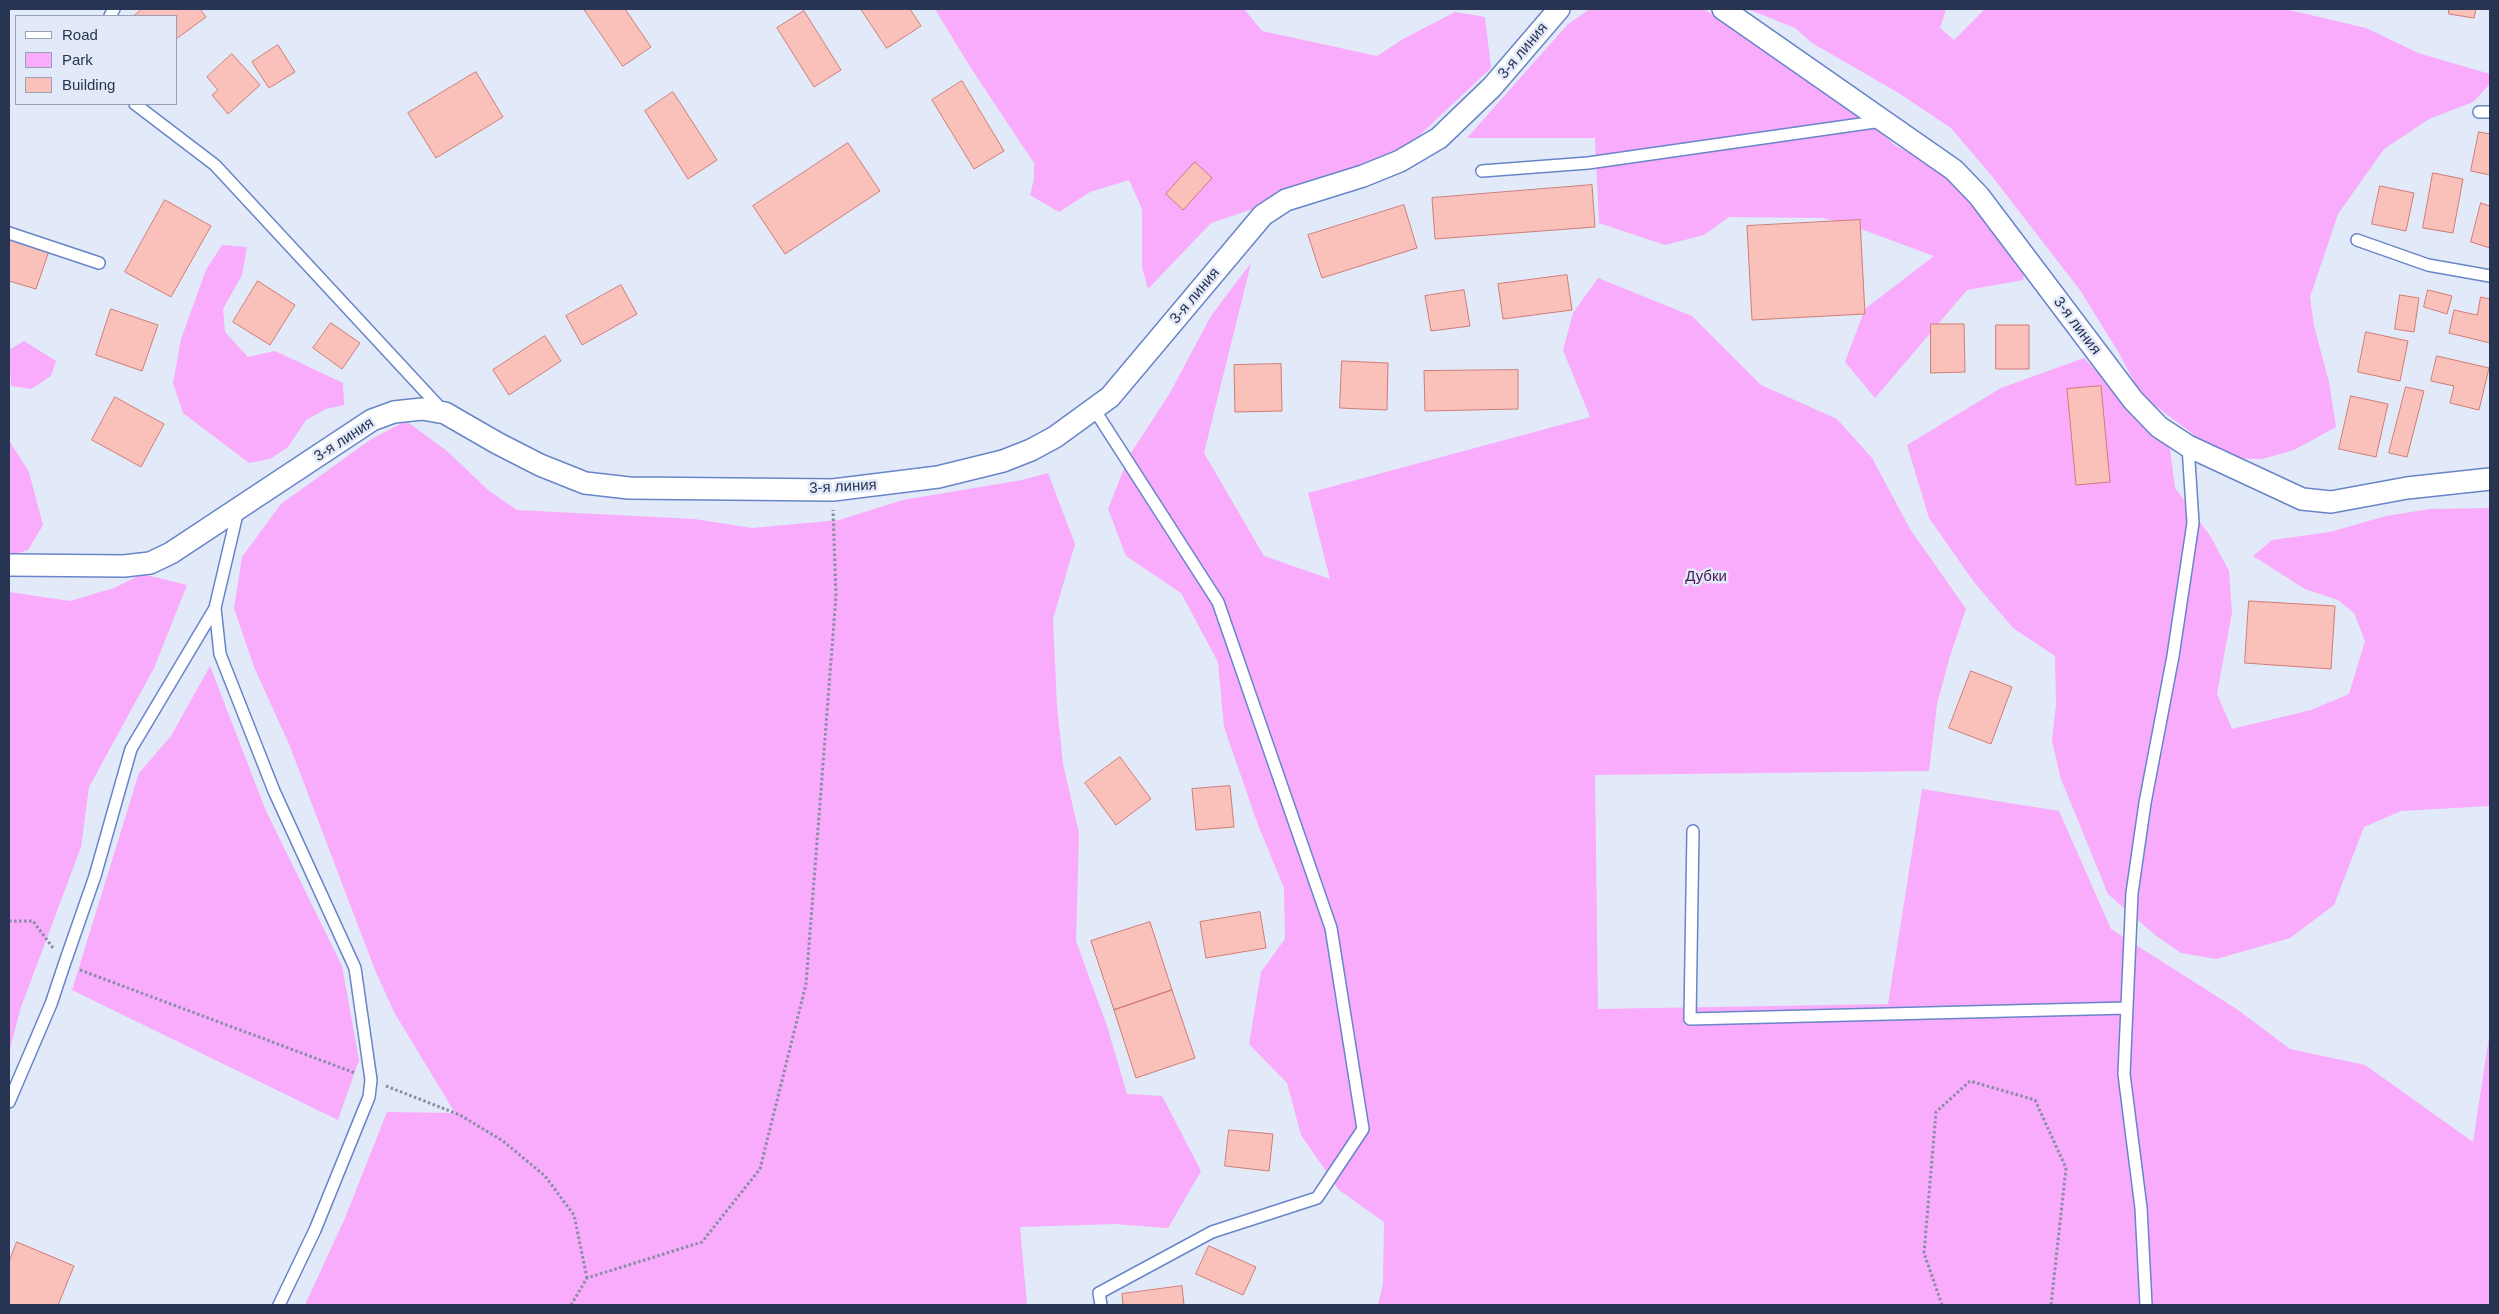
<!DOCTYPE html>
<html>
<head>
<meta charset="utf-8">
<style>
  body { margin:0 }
  #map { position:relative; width:2499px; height:1314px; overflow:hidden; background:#e2e9f8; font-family:Arial,sans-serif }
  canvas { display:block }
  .frame { position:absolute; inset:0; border:10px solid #283552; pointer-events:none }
  .legend { position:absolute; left:15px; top:15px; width:162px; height:90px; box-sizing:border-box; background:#e2e9f8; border:1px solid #98a1b6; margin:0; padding:6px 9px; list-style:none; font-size:15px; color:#283552 }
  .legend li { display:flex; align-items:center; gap:10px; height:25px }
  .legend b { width:25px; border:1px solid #98a1b6 }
</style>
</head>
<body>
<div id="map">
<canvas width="2499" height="1314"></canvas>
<div class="frame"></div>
<ul class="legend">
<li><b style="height:6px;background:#fff"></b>Road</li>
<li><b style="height:14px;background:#f9abfc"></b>Park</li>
<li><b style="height:14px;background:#fac1bb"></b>Building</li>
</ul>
</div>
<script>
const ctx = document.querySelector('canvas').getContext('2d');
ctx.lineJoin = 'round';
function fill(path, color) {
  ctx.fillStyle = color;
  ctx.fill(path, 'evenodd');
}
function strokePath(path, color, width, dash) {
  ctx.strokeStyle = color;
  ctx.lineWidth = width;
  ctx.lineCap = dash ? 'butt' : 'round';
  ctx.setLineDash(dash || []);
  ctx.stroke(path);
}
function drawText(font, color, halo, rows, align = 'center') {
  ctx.font = font + ' Arial,sans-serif';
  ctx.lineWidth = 5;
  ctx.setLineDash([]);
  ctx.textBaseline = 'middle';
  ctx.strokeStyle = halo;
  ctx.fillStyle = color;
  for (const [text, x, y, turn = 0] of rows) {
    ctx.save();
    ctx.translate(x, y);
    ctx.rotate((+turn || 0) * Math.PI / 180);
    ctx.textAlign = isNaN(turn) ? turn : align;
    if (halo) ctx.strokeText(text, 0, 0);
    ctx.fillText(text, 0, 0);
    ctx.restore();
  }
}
fill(new Path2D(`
  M935,9H1244L1262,31L1377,56L1403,39L1455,12L1485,17L1491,68L1406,148L1300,193L1211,223L1148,289L1142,267V209L1129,180L1090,192L1059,212L1030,195L1034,179V163L969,65Z
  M1590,9H1703L1794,61L1896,146L1945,172L2025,265L2023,280L1967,290L1875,398L1845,362L1865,309L1934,256L1850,225L1823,218L1729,217L1704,235L1665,245L1599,223L1595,138H1467L1568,24Z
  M1748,9H1946L1940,28L1954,40L1985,9H2285L2366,28L2418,53L2490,74V84L2473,102L2429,119L2384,149L2338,214L2310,297L2314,326L2329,382L2336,427L2294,450L2262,459L2225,458L2141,395L2119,353L2080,290L1991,175L1951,128L1897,92L1812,43L1795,28Z
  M222,245L247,247L242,275L223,309L225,332L248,357L275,351L343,383L344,405L326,409L306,420L288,447L270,459L249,463L183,413L173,383L181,339L206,270Z
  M1251,263L1204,453L1264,556L1330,579L1308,493L1590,417L1563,350L1573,313L1598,278L1692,316L1761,385L1837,419L1872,458L1910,529L1966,609L1950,656L1937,704L1929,771L1595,775L1598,1009L1888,1004L1922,789L2059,811L2111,929L2238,1010L2290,1049L2365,1065L2473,1142L2490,1031V1305H1378L1383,1284L1384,1222L1339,1190L1301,1135L1287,1083L1249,1044L1261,972L1285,939L1284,888L1258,825L1224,727L1218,662L1181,593L1126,556L1108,509L1129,456L1170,393L1211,316Z
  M24,341L56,361L51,376L31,389L11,386L9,350Z
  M2084,358L2170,449L2175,488L2211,537L2229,571L2232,612L2217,694L2232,729L2311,710L2349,694L2365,641L2354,613L2338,600L2305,589L2253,556L2272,540L2330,532L2386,516L2430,509L2490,508V806L2401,811L2364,827L2334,905L2290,938L2216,959L2181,953L2155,935L2108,894L2061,779L2052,741L2056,704L2055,656L2013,628L1974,582L1929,518L1907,445L2001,388Z
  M406,421L447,451L488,490L517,510L694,519L752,528L839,520L903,500L1022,480L1048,473L1075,544L1053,619L1057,706L1063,764L1079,833L1076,941L1107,1026L1127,1094L1162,1096L1201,1171L1168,1228L1115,1224L1020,1227L1027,1305H305L345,1218L387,1112L455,1113L394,1012L375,970L289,744L254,667L234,608L242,557L281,504L370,440Z
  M10,442L29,472L43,525L28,550L9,556Z
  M142,574L187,585L154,668L89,787L81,847L20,1010L9,1053V592L70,601L114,588Z
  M210,666L266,811L342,966L359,1060L338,1120L72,990L139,773L171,736Z`), '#f9abfc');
const building = new Path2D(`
  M142,9H200L206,17L176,39V16H134Z
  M584,9H625L651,47L623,66Z
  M861,9H910L921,26L887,48Z
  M2449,9H2476L2474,18L2449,14Z
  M804,11L841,70L814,87L777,28Z
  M278,45L295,72L269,88L252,62Z
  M232,54L260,85L228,114L212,95L218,90L207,77Z
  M476,72L503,117L436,158L408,113Z
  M962,81L1004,151L974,169L932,100Z
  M673,92L717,160L688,179L645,111Z
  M2479,132L2490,134V175L2471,171Z
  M848,143L880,191L785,254L753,206Z
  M1195,162L1212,178L1183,210L1166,194Z
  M2433,173L2463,179L2453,233L2423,228Z
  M1592,185L1595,227L1435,239L1432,198Z
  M2380,186L2414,193L2406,231L2372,224Z
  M165,200L211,226L171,297L125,272Z
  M2481,203L2490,206V248L2471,242Z
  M1404,205L1417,248L1322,278L1308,235Z
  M1860,220L1865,314L1752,320L1747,226Z
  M9,238L49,251L36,289L9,281Z
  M1567,275L1572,310L1503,319L1498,284Z
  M258,281L295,305L270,345L233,322Z
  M621,285L637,314L582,345L566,316Z
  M1464,290L1470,326L1431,331L1425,296Z
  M2428,290L2452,296L2447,314L2424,307Z
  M2400,295L2419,298L2414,332L2395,329Z
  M2481,297L2490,299V343L2449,333L2454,310L2477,315Z
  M111,309L158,325L142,371L96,355Z
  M331,323L360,343L342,369L313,348Z
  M1931,324H1964L1965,372L1931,373Z
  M1996,325H2029V369H1996Z
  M2366,332L2408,341L2400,381L2358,372Z
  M545,336L561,361L509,395L493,370Z
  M2437,356L2489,368L2479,410L2450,403L2454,386L2431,381Z
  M1342,361L1388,363L1387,410L1340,408Z
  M1281,364L1282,411L1235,412L1234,365Z
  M1518,370V409L1425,411L1424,371Z
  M2101,386L2110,482L2076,485L2067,389Z
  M2406,387L2424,391L2407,457L2389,453Z
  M2351,396L2388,404L2376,457L2339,449Z
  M115,397L164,424L141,467L92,440Z
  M2249,601L2335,606L2331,669L2245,663Z
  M1971,671L2012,687L1991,744L1949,728Z
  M1120,757L1151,799L1116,825L1085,783Z
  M1230,786L1234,827L1196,830L1192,789Z
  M1260,912L1266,948L1206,958L1200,922Z
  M1150,922L1172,990L1114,1010L1091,941Z
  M1172,990L1195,1058L1136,1078L1114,1010Z
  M1229,1130L1273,1134L1269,1171L1225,1166Z
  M17,1242L74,1266L58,1305H9V1262Z
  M1209,1246L1256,1267L1243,1295L1196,1274Z
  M1182,1286L1184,1305H1123L1122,1294Z`);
fill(building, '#fac1bb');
strokePath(building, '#d17b74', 1);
const lane = new Path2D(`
  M110,16L114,9
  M135,104L215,165L444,412
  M2479,112H2490
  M1482,171L1588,163L1882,121
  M9,233L99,263
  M2357,240L2428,265L2490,276
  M1094,409L1218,602L1331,928L1363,1129L1317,1198L1212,1232L1099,1293L1101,1305
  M215,608L220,654L274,791L355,968L371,1080L369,1097L315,1230L279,1305
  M1693,831L1690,1019L2127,1008
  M9,1102L51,1004L64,965L95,876L131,749L215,608L238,510
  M2146,1305L2141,1208L2124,1074L2132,893L2145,803L2173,656L2193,523L2188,446`);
const street = new Path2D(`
  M1723,9L1954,170L1979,196L2133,400L2159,427L2188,446L2302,499L2331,502L2407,488L2490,479
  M9,565L124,566L150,563L171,553L372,420L394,412L422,409L445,413L497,443L540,465L585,483L629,488L833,490L938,477L1003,461L1031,450L1055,437L1110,397L1263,215L1286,200L1363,176L1400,161L1439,138L1492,87L1559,9`);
strokePath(lane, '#6885c9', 14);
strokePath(street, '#6885c9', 24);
strokePath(new Path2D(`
  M9,921H33L53,948
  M80,970L355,1073
  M386,1086L460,1115L503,1141L545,1176L574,1215L587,1278
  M571,1305L587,1278L702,1242L760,1169L806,984L836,596L833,510
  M1942,1305L1924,1253L1936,1112L1970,1081L2035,1100L2066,1168L2051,1305`), '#848ea4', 3, [2.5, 2.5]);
strokePath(lane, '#fff', 11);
strokePath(street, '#fff', 21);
drawText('15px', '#283552', '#e2e9f8', [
  ["3-я линия",1523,51,-50],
  ["3-я линия",1195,296,-50],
  ["3-я линия",2077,326,53],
  ["3-я линия",344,440,-33],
  ["3-я линия",843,487,-3]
]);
drawText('15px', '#501753', '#e2e9f8', [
  ["Дубки",1706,577]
]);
</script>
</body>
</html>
